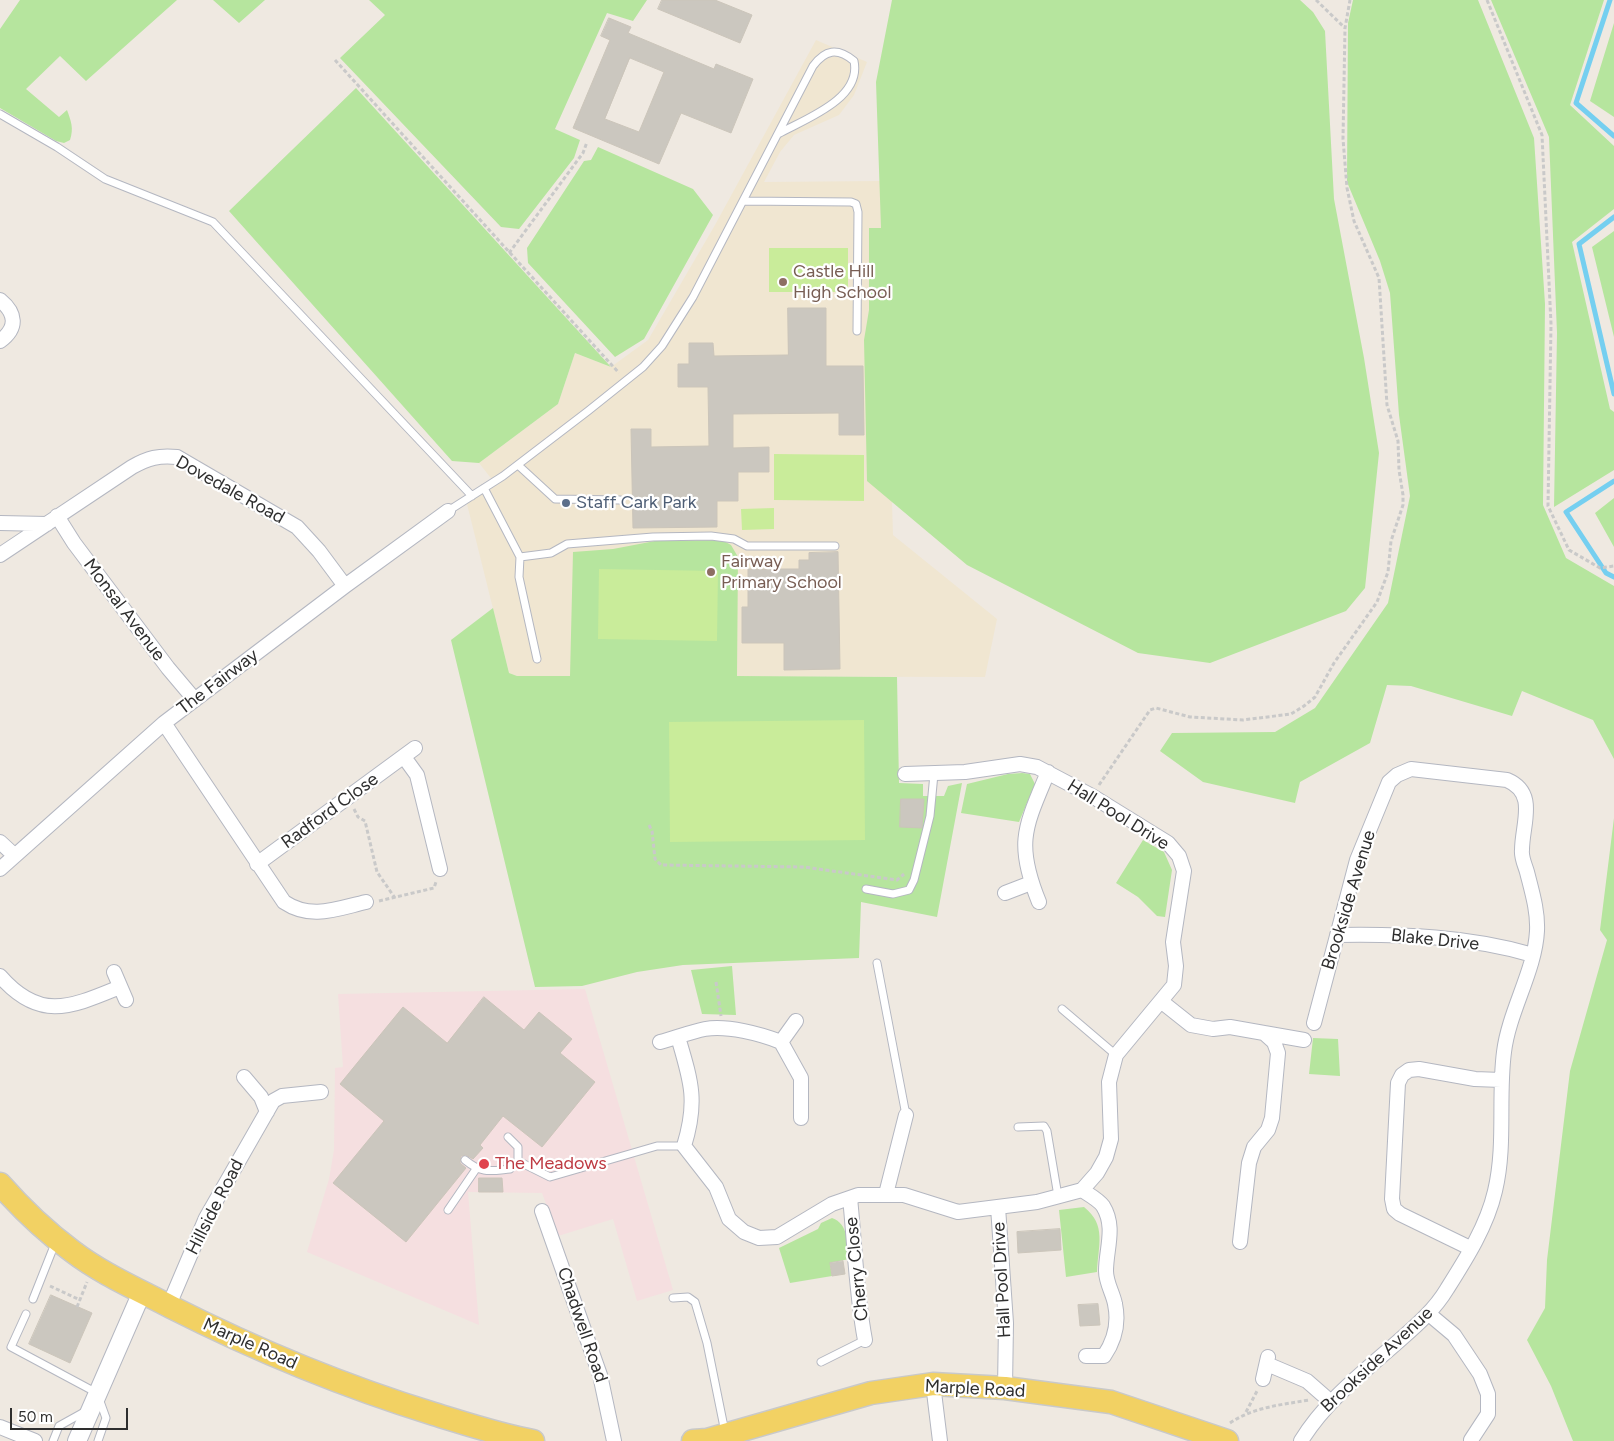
<!DOCTYPE html>
<html>
<head>
<meta charset="utf-8">
<style>
  body { margin:0 }
  #map { position:relative; width:1614px; height:1441px; overflow:hidden; background:#efe9e1; font-family:Figtree,sans-serif }
  canvas { display:block }
  .scale { position:absolute; left:10px; top:1408px; width:118px; height:22px; box-sizing:border-box; border:2px solid #2e2e2e; border-top:0; padding-left:6px; font-size:15px; line-height:18px; white-space:nowrap; color:#2e2e2e; -webkit-text-stroke:4px #fff; paint-order:stroke }
</style>
</head>
<body>
<div id="map">
<canvas width="1614" height="1441"></canvas>
<div class="scale">50 m</div>
</div>
<script>
const ctx = document.querySelector('canvas').getContext('2d');
ctx.lineJoin = 'round';
function fill(path, color) {
  ctx.fillStyle = color;
  ctx.fill(path, 'evenodd');
}
function strokePath(path, color, width, dash) {
  ctx.strokeStyle = color;
  ctx.lineWidth = width;
  ctx.lineCap = dash ? 'butt' : 'round';
  ctx.setLineDash(dash || []);
  ctx.stroke(path);
}
function drawText(font, color, halo, rows, align = 'center') {
  ctx.font = font + ' Figtree,sans-serif';
  ctx.lineWidth = 4.5;
  ctx.setLineDash([]);
  ctx.textBaseline = 'middle';
  ctx.strokeStyle = halo;
  ctx.fillStyle = color;
  for (const [text, x, y, turn = 0] of rows) {
    ctx.save();
    ctx.translate(x, y);
    ctx.rotate((+turn || 0) * Math.PI / 180);
    ctx.textAlign = isNaN(turn) ? turn : align;
    if (halo) ctx.strokeText(text, 0, 0);
    ctx.fillText(text, 0, 0);
    ctx.restore();
  }
}
fill(new Path2D(`
  M816,40L867,62L854,95L839,115L794,135L780,152L764,182L882,181L893,535L997,619L985,677L517,676L509,673L466,500L494,482L479,463L558,404L575,353L611,367L648,340L715,225Z`), '#f0e6d1');
fill(new Path2D(`
  M585,989L673,1290L637,1301L613,1219L558,1236L542,1193L468,1192L479,1325L307,1252L329,1179L334,1150L335,1068L343,1067L338,994Z`), '#f5dfe0');
fill(new Path2D(`
  M20,0H177L86,81L60,56L26,89L59,117L67,110C71,121 74,128 70,140L64,143L56,141L0,108V29Z
  M213,0H265L239,23Z
  M369,0H647L633,21L607,13L555,129L580,140L574,158L519,229L501,227L340,58L385,15Z
  M892,0H1300L1313,12L1325,31L1334,199L1364,358L1379,453L1365,588L1346,611L1210,663L1138,653L967,565L867,481L864,340L869,310V228H881L876,82Z
  M1353,0H1478L1534,138L1545,304L1543,505L1566,558L1614,586V759L1593,720L1522,691L1512,716L1411,686L1387,685L1370,743L1300,782L1295,803L1203,782L1160,751L1172,733L1275,732L1315,708L1388,603L1410,496L1399,415L1390,293L1380,261L1347,182L1348,23Z
  M1491,0H1604L1570,105L1614,146V209L1572,242L1610,409L1614,412V470L1554,507L1557,333L1549,137Z
  M1614,23V117L1590,101Z
  M356,88L611,367L575,353L558,404L479,463L452,461L229,211Z
  M598,147L693,189L713,215L644,339L615,357L528,263L527,248L584,161L591,160Z
  M1614,231V337L1592,247Z
  M1614,498V547L1595,513Z
  M722,540L731,545L738,557L737,676L897,677L899,783L923,784V796H944L948,786L962,783L937,917L861,902L859,958L683,965L637,972L582,986L535,987L451,640L493,608L509,673L517,676H570L573,552L613,549L655,541Z
  M1022,773L1030,774L1035,784L1019,822L961,813L967,784L1008,774Z
  M1614,818V1441H1573L1551,1386L1527,1340L1545,1308L1547,1260L1570,1071L1607,940L1600,930Z
  M1143,840L1164,852L1172,870L1165,917L1157,916L1138,897L1116,883Z
  M732,966L736,1015L702,1014L691,970Z
  M1313,1038L1338,1039L1340,1076L1309,1074Z
  M1084,1207C1107,1225 1098,1246 1097,1272L1066,1277L1059,1210Z
  M832,1218C849,1224 847,1243 849,1259L830,1263L832,1276L790,1283L779,1248L818,1229L821,1223Z`), '#b6e59e');
fill(new Path2D(`
  M769,248H848V292H769Z
  M774,454L864,455V501L774,500Z
  M774,508V529L742,530L741,509Z
  M599,569L718,571L717,641L598,639Z
  M864,720L865,840L670,842L669,722Z`), '#c9ec9a');
strokePath(new Path2D(`
  M1610,0L1576,103L1614,136
  M1614,217L1579,244L1614,394
  M1614,481L1566,512L1606,573L1614,577`), '#75cff0', 5);
const building = new Path2D(`
  M662,0H715L752,15L740,43L658,9Z
  M609,18L631,27L628,33L714,69L716,64L753,79L731,133L681,113L659,164L573,128L610,40L601,36ZM630,58L664,72L639,132L605,119Z
  M788,308H826V366H863L864,435H839V413L733,414V448L769,447V472H738V501H717V527L633,528L631,429H651V447L709,446L708,387H678V364H689V343H713L714,356L788,355Z
  M838,552L840,669L784,670V643H742V607H748V569H799V560H809V553Z
  M901,799H924L922,828L900,827Z
  M484,997L524,1030L539,1012L572,1039L560,1053L595,1082L542,1147L503,1116L480,1145L483,1148L473,1159L466,1155L461,1156L460,1163L466,1168L406,1242L333,1183L384,1121L340,1084L403,1007L447,1043Z
  M479,1178H502L503,1192H479Z
  M1060,1229L1061,1250L1018,1253L1017,1232Z
  M843,1261L845,1274L832,1276L830,1263Z
  M51,1295L92,1313L70,1363L29,1344Z
  M1098,1304L1100,1325L1080,1326L1078,1305Z`);
fill(building, '#cbc7bf');
strokePath(building, '#cbc5ba', 1);
const service = new Path2D(`
  M0,114L57,147L105,179L213,222L472,496
  M743,201L851,202L856,204L858,212L857,331
  M518,465L555,499L620,500
  M484,488L520,557L551,553L567,544L653,537L711,536L734,539L747,546H835
  M448,511L503,476L588,411L643,367L662,346L693,297L813,66C825,50 837,47 854,61C862,99 805,119 778,134
  M520,557L519,577L537,659
  M866,889L893,894L909,890L914,880L930,816L934,774
  M877,963L906,1115
  M1062,1009L1116,1055
  M1018,1127L1044,1126L1047,1131L1058,1196
  M508,1137L518,1147V1161L550,1177L657,1146H684
  M465,1160C482,1174 490,1171 510,1169L518,1161
  M448,1210L476,1169
  M673,1298L688,1297L695,1302L707,1343L725,1432
  M33,1299L56,1241
  M26,1314L11,1347L97,1393L106,1418L98,1441
  M821,1362L865,1340
  M53,1441L59,1426L86,1411`);
const minor = new Path2D(`
  M0,300C16,313 18,328 0,341
  M57,516L74,543L168,668L195,700
  M0,523L47,524
  M0,555L132,467C148,458 159,455 177,457L297,527L319,551L345,586
  M164,723L284,902C311,920 336,909 366,902
  M404,757L417,775L440,869
  M0,842L14,855
  M257,864L415,748
  M0,869L164,723L345,586L448,511
  M1005,893L1031,883
  M1039,902C1015,843 1025,827 1048,772
  M1337,935C1402,934 1469,936 1533,955
  M114,972L126,1000
  M0,976C40,1022 71,1007 120,987
  M1162,1002L1191,1025L1213,1029L1230,1027L1264,1033L1274,1042L1278,1053L1272,1118L1268,1130L1254,1147L1249,1163L1240,1242
  M1264,1033L1304,1040
  M678,1037C691,1081 698,1101 684,1146L716,1187L729,1219L744,1232L759,1238L777,1237L832,1204L858,1195H904L958,1212L1037,1202L1082,1190L1097,1173L1106,1157L1111,1139L1109,1082L1116,1055L1174,985L1176,966L1173,942L1184,871L1179,856L1168,843L1092,796L1037,767L1020,764L965,772L905,774
  M660,1042C675,1038 690,1032 705,1029C727,1025 761,1034 781,1042L796,1021
  M781,1042L801,1078V1118
  M244,1077L261,1097L267,1112
  M1082,1190C1088,1194 1099,1200 1103,1206C1116,1227 1106,1249 1106,1271C1106,1283 1113,1293 1115,1304C1119,1323 1115,1340 1104,1356H1086
  M886,1194L906,1115
  M850,1198C855,1246 856,1293 865,1340
  M998,1207L1006,1323L1005,1388
  M542,1211L600,1375L614,1441
  M1470,1248L1400,1214L1394,1209L1392,1199L1398,1083L1402,1075L1409,1070L1419,1069L1475,1079L1501,1080
  M169,1305L206,1218L273,1101L282,1096L321,1092
  M1429,1314L1454,1335L1480,1374L1488,1394V1414L1471,1440
  M1267,1364L1307,1381L1331,1402
  M1263,1379L1268,1357
  M933,1384L940,1441
  M0,1427L35,1441
  M1301,1441C1326,1400 1365,1371 1401,1339C1418,1324 1435,1309 1447,1289C1466,1259 1487,1226 1495,1191C1506,1145 1498,1098 1504,1052C1509,1011 1535,971 1537,931C1538,911 1532,892 1527,872C1525,865 1521,857 1522,850C1522,824 1538,793 1507,780L1411,769L1397,775L1389,782L1357,860L1314,1023`);
const tertiary = new Path2D(`
  M77,1441L142,1292`);
const primary = new Path2D(`
  M0,1184C22,1209 45,1231 72,1251C102,1274 137,1289 171,1307C256,1350 343,1386 434,1414C467,1424 499,1435 533,1441
  M693,1441L707,1440L871,1393L933,1384L1005,1388L1111,1402L1227,1441`);
strokePath(service, '#b4b7c1', 9);
strokePath(minor, '#b4b7c1', 16);
strokePath(tertiary, '#b4b7c1', 20);
strokePath(primary, '#c9c9c9', 25);
strokePath(new Path2D(`
  M1316,0L1345,28
  M1487,0L1542,135L1551,324L1548,506L1569,550L1600,568L1614,566
  M335,60L619,373
  M509,253L583,153L587,142
  M1099,785L1150,710L1156,708L1190,717L1243,720L1291,714L1304,706L1315,697L1334,663L1377,602L1388,572L1391,541L1403,505V495L1399,470L1398,441L1387,405L1379,278L1354,221L1347,188L1343,139L1345,28L1350,0
  M354,809L358,817L365,821L377,872L395,898
  M649,825L652,831L655,859L661,865L804,867L897,880L904,874
  M379,901L434,888L436,882
  M716,982L721,1016
  M50,1286L80,1300
  M77,1307L87,1282
  M1246,1412L1257,1391
  M1230,1423C1254,1407 1280,1405 1309,1400`), '#c9c9c9', 3, [4, 2.5]);
strokePath(service, '#fff', 7);
strokePath(minor, '#fff', 14);
strokePath(tertiary, '#fff', 18);
strokePath(primary, '#f2d163', 22);
for (const [x, y, r, color] of [
  [783,282,5,"#8d6e63"],
  [566,503,5,"#5c6f8a"],
  [711,572,5,"#8d6e63"],
  [484,1164,6,"#e0444e"]
]) {
  const dot = new Path2D();
  dot.arc(x, y, r, 0, 2 * Math.PI);
  ctx.fillStyle = color;
  ctx.fill(dot);
  strokePath(dot, '#fff', 2);
}
drawText('18px', '#785e54', '#fff', [
  ["Castle Hill",793,272],
  ["High School",793,293],
  ["Fairway",721,562],
  ["Primary School",721,583]
], 'left');
drawText('18px', '#2e2e2e', '#fff', [
  ["Dovedale Road",230,490,29],
  ["Monsal Avenue",124,610,53],
  ["The Fairway",218,682,-37],
  ["Radford Close",330,811,-36],
  ["Hall Pool Drive",1118,815,32],
  ["Brookside Avenue",1349,900,-73],
  ["Blake Drive",1435,940,6],
  ["Hillside Road",215,1207,-63],
  ["Cherry Close",857,1269,-96],
  ["Hall Pool Drive",1002,1280,-93],
  ["Chadwell Road",582,1325,71],
  ["Marple Road",250,1344,24],
  ["Brookside Avenue",1377,1360,-43],
  ["Marple Road",975,1389,3]
]);
drawText('18px', '#4e5e75', '#fff', [
  ["Staff Cark Park",576,503]
], 'left');
drawText('18px', '#be3a42', '#fff', [
  ["The Meadows",495,1164]
], 'left');
</script>
</body>
</html>
